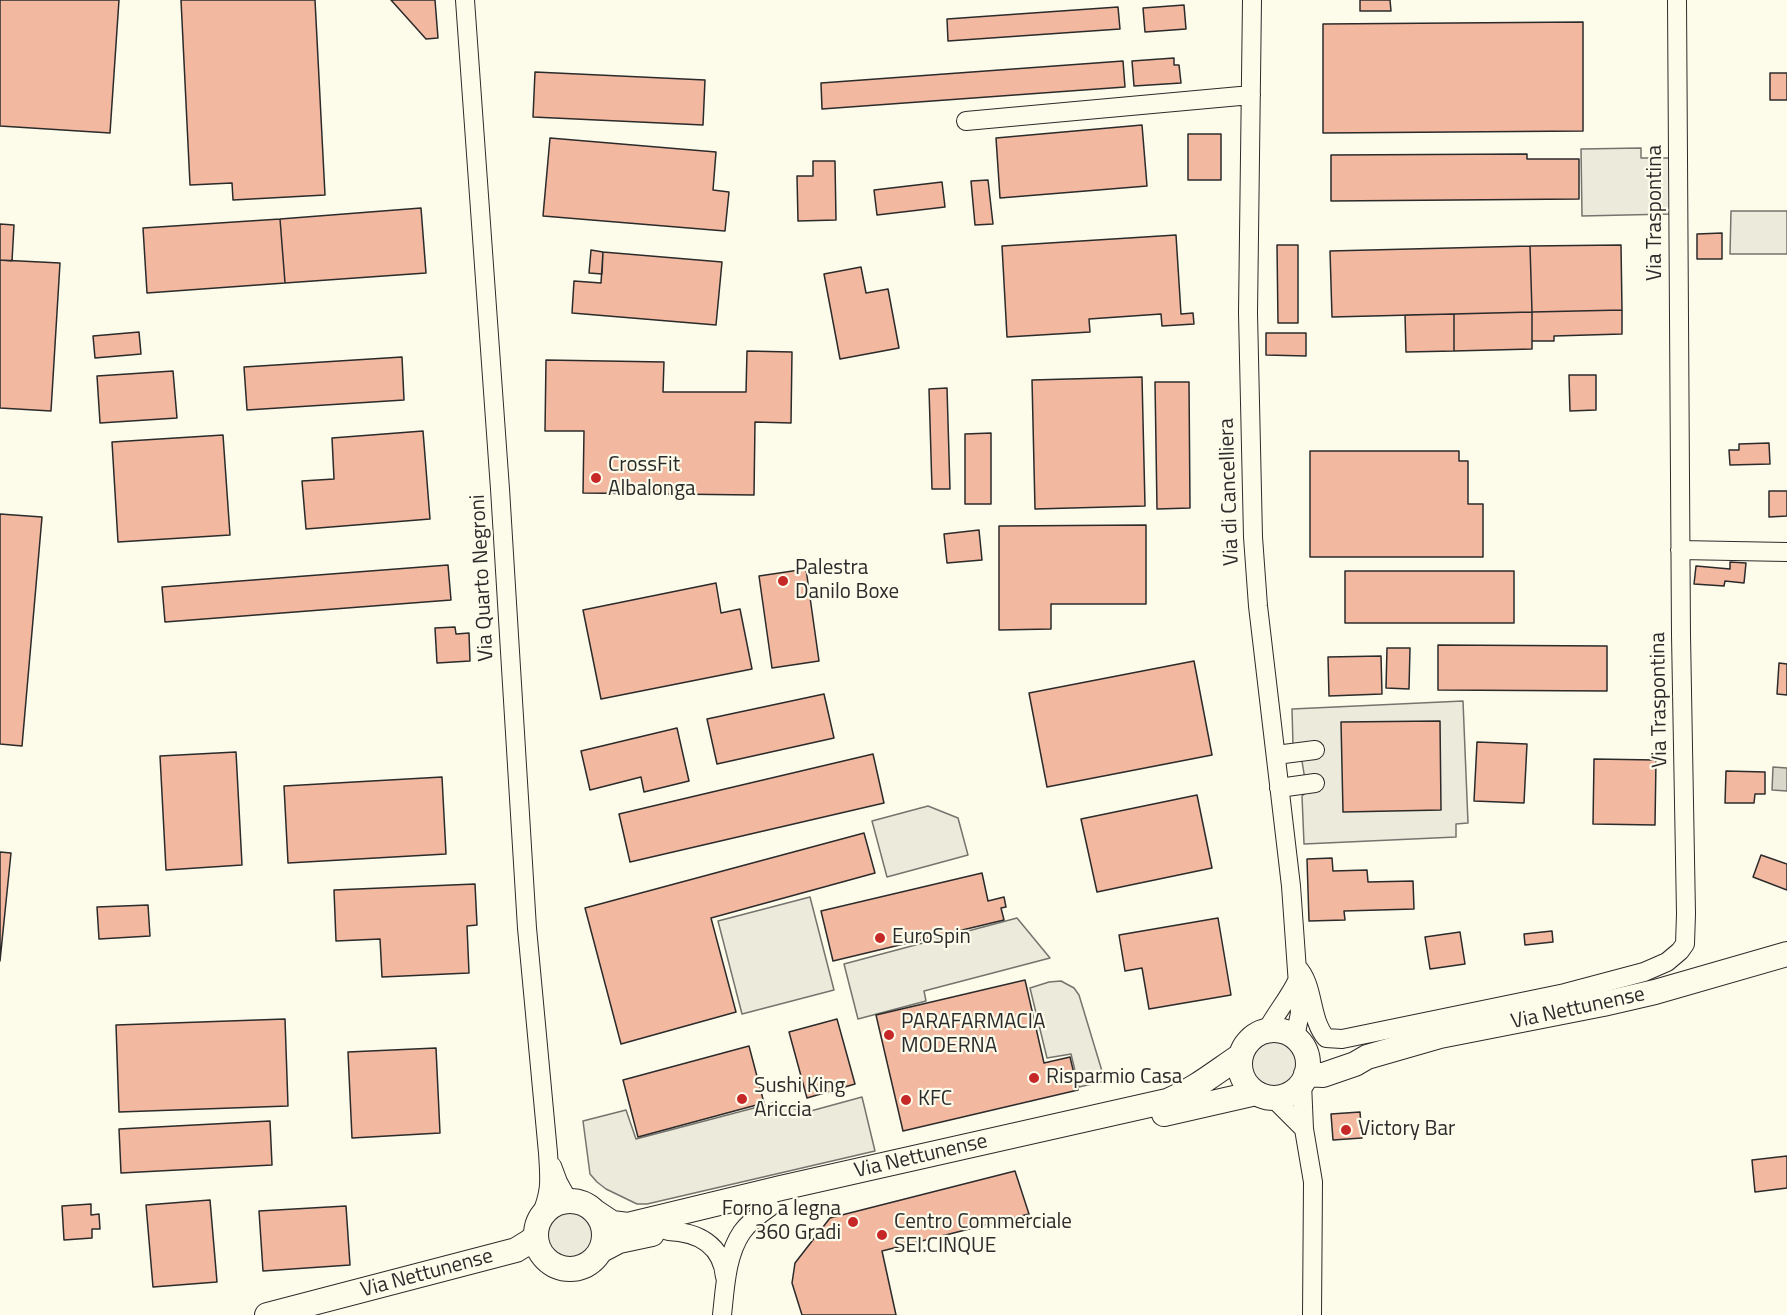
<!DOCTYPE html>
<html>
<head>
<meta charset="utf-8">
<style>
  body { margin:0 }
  canvas { display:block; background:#fdfbea }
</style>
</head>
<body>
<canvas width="1787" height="1315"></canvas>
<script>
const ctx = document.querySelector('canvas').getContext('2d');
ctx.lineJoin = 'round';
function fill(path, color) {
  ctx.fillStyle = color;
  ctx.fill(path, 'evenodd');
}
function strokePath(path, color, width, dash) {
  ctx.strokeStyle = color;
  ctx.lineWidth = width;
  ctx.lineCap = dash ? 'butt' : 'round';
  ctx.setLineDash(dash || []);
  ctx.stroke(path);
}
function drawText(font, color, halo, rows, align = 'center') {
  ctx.font = font + ' "Titillium Web",sans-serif';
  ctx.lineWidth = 4.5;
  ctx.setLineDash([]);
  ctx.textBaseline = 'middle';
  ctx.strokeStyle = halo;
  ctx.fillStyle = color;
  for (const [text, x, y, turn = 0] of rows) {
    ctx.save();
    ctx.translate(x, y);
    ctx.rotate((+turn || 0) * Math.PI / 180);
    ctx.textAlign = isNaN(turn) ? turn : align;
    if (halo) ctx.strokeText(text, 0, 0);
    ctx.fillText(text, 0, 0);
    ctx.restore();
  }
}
const green = new Path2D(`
  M1731,211H1787V254H1730Z
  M1249 1065a25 25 0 1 1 50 0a25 25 0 1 1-50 0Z
  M539 1234a31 31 0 1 1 62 0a31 31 0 1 1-62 0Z`);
fill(green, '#ecebdb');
strokePath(green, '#74746e', 1.5);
const parking = new Path2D(`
  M1641,148V158H1669L1670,214L1582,216L1581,149Z
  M1463,701L1468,823L1456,824V837L1304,844L1302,796L1307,792L1300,749L1293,746L1292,709Z
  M928,806L958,818L968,855L887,877L872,821Z
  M810,897L834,990L742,1014L718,921Z
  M1017,918L1050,958L924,991L926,1001L858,1019L844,964Z
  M1061,981L1074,988L1079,995L1105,1081L1079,1087L1071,1054L1047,1058L1030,988L1049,982Z
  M862,1097L875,1151L647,1204H637L606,1189L597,1182L590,1174L583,1121L626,1110L636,1139L773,1103L807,1112Z`);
fill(parking, '#eceadb');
strokePath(parking, '#74746e', 1.5);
const water = new Path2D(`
  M1773,767L1787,768V791L1772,790Z`);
fill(water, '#d8d7c9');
strokePath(water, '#74746e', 1.5);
const building = new Path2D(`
  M0,0H119L110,133L0,126Z
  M181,0H315L325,195L233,200L232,183L190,185Z
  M391,0H435L438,38L426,39Z
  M1360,0H1390L1391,11H1360Z
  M1184,5L1186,29L1145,32L1143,8Z
  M1118,7L1120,29L948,41L947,19Z
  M1583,22V131L1323,133V24Z
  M1174,58V65H1179L1181,83L1134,86L1132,61Z
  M1123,61L1125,87L822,109L821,83Z
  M535,72L705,80L703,125L533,117Z
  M1770,73H1787V100H1770Z
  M1142,125L1147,186L1000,198L996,138Z
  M1188,134H1221V180H1188Z
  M550,138L716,152L713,190L729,192L725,231L543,216Z
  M1527,154V159H1579V199L1331,201V155Z
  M813,161H835L836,220L798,221L797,176H813Z
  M988,180L993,224L975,225L971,181Z
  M942,182L945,207L877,215L874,190Z
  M421,208L426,273L285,283L280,219Z
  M280,219L285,283L147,293L143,228Z
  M0,224L14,225L12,261L0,260Z
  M1722,233V259H1697V234Z
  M1176,235L1181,314L1193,313L1194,324L1162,326L1161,314L1089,319L1090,332L1007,337L1002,246Z
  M1277,245H1298V323H1278Z
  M1621,245L1622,310L1532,312L1530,246Z
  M1530,246L1532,312L1332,317L1330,251Z
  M591,250L603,252L602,274L589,273Z
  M603,252L722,262L716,325L572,313L574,281L601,283Z
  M0,260L60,263L51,411L0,408Z
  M861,267L866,293L888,289L899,348L840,359L824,274Z
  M1622,310V334L1554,336V341H1532V312Z
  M1532,312V349L1454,351V314Z
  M1454,314V351L1406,352L1405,315Z
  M139,332L141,354L95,358L93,336Z
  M1266,333H1306V356L1266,355Z
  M747,351L792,352L791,423L755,422L754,495L583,493L584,431H545L546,360L664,362L663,392H746Z
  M402,357L404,400L247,410L244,367Z
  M173,371L177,418L100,423L97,376Z
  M1569,375H1596V410L1570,411Z
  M1142,377L1145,506L1035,509L1032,380Z
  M1155,382H1189L1190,508L1157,509Z
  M947,388L950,489H932L929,389Z
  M423,431L430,519L306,529L302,481L334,479L332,438Z
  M991,433V504H965V434Z
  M223,435L230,535L118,542L112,442Z
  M1769,443L1770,464L1730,465L1729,450H1739V444Z
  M1310,451H1459V461H1468V504H1483V557H1310Z
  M1769,491H1787V516L1769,517Z
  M0,514L42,517L22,746L0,744Z
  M1146,525V604H1051V629L999,630V526Z
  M979,530L982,560L947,563L944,534Z
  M1730,562L1746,563L1744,583L1725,581L1724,586L1694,584L1696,566L1730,569Z
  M448,565L451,600L165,622L162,587Z
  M806,569L819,661L772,668L759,576Z
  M1345,571H1514V623H1345Z
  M716,583L721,613L740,609L752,669L601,699L583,610Z
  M455,627L456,634L469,633L470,661L437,663L435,628Z
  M1438,645L1607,646V691L1438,690Z
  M1387,648H1410L1409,689L1386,688Z
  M1381,656L1382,694L1329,696L1328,657Z
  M1194,661L1212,755L1047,787L1029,693Z
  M1779,663L1787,664V695L1777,694Z
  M824,694L834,738L717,764L707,719Z
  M1440,721L1441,810L1343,812L1341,722Z
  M677,728L689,781L644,792L641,777L590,790L581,751Z
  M1477,742L1527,744L1524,803L1474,801Z
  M236,752L242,865L166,870L160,756Z
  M873,754L884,803L630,862L619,814Z
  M1594,759L1656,760L1655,825L1593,824Z
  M1726,771L1765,772V794H1755L1754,803H1725Z
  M442,777L446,854L288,863L284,786Z
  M1197,795L1212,868L1097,892L1081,819Z
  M864,833L875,873L711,918L736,1012L621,1044L585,908Z
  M0,852L11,853L0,961Z
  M1761,855L1787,864V890L1753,877Z
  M1332,858L1333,871L1367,870L1368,882L1413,881L1414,909L1344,911L1345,920L1309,921L1307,859Z
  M982,873L988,901L1004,897L1006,907L1001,908L1004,920L833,961L821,911Z
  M475,884L477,925L467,926L469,973L382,977L380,939L336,941L334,890Z
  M148,905L150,936L99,939L97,907Z
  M1218,918L1231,995L1149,1009L1142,968L1125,971L1119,935Z
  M1552,931L1553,942L1525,945L1524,934Z
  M1460,932L1465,964L1430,969L1425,937Z
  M1025,980L1044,1063L1070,1057L1078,1090L903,1131L876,1015Z
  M285,1019L288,1106L119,1112L116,1025Z
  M837,1019L855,1084L807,1098L789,1032Z
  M749,1046L764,1103L638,1137L623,1080Z
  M436,1048L440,1133L352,1138L348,1052Z
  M1360,1112L1362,1138L1333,1140L1331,1114Z
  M270,1121L272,1165L121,1173L119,1129Z
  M1787,1156V1188L1755,1192L1752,1160Z
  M1015,1171L1029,1214L882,1251L896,1315H802L792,1283L795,1263L830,1218Z
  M210,1200L217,1282L153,1287L146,1205Z
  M91,1204V1215L99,1214L100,1229H92V1238L64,1240L62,1206Z
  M346,1206L350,1265L263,1271L259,1211Z`);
fill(building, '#f2b8a0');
strokePath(building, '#2b2b2b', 1.5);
const minor = new Path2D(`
  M465,0L500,489L527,928L548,1153C550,1182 551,1192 540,1218
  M1252,0L1248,313L1253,537L1258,606L1291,886L1300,1013L1295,1037
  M966,121L1251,95
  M1680,550L1787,552
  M1276,755L1315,750
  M1279,788L1315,783
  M1297,967C1315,986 1309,1018 1326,1038L1342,1039L1565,993L1644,972L1667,962L1680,951L1685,944L1686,914L1681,635L1677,0
  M1267,1030C1276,1013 1289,998 1297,981
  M1302,1083L1304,1129L1313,1182L1312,1315
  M1273,1098L1304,1129
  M552,1166L558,1182L568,1200
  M668,1231C697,1232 722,1244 725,1277
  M722,1315C725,1289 726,1255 742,1232C749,1222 760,1214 770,1207`);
const major = new Path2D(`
  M1240 1064a34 34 0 1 1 68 0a34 34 0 1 1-68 0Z
  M1306,1074L1323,1075L1355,1064L1367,1057L1440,1036L1603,1004L1655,992L1787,954
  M1164,1114L1256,1093
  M536 1235a34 34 0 1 1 68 0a34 34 0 1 1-68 0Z
  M594,1211L612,1223L628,1225L781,1188L1167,1101C1194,1090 1216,1072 1240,1056
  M600,1251L619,1241L652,1234
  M267,1315L516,1250L529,1242L536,1236`);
strokePath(minor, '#2b2b2b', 20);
strokePath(major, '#2b2b2b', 26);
strokePath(minor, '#fdfbea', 18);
strokePath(major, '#fdfbea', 24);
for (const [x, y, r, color] of [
  [596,478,6,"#c62828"],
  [783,581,6,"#c62828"],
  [880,938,6,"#c62828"],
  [889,1035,6,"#c62828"],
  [1034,1078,6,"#c62828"],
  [742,1099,6,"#c62828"],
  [906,1100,6,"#c62828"],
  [1346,1130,6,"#c62828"],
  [853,1222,6,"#c62828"],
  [882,1235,6,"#c62828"]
]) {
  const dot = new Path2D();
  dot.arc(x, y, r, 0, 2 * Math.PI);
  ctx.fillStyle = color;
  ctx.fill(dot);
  strokePath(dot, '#fdfbea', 2);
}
drawText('21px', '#2b2b2b', '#fdfbea', [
  ["Via Traspontina",1656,213,-90],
  ["Via di Cancelliera",1230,492,-92],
  ["Via Quarto Negroni",483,578,-93],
  ["Via Traspontina",1660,700,-91],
  ["Via Nettunense",1578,1009,-12],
  ["Via Nettunense",921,1157,-13],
  ["Via Nettunense",427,1274,-15]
]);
drawText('21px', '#2b2b2b', '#fdfbea', [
  ["CrossFit",608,466],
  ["Albalonga",608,490],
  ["Palestra",795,569],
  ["Danilo Boxe",795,593],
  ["EuroSpin",892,938],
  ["PARAFARMACIA",901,1023],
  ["MODERNA",901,1047],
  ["Risparmio Casa",1046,1078],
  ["Sushi King",754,1087],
  ["Ariccia",754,1111],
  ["KFC",918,1100],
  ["Victory Bar",1358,1130],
  ["Forno a legna",841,1210,"right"],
  ["360 Gradi",841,1234,"right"],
  ["Centro Commerciale",894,1223],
  ["SEI.CINQUE",894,1247]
], 'left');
</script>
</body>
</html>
